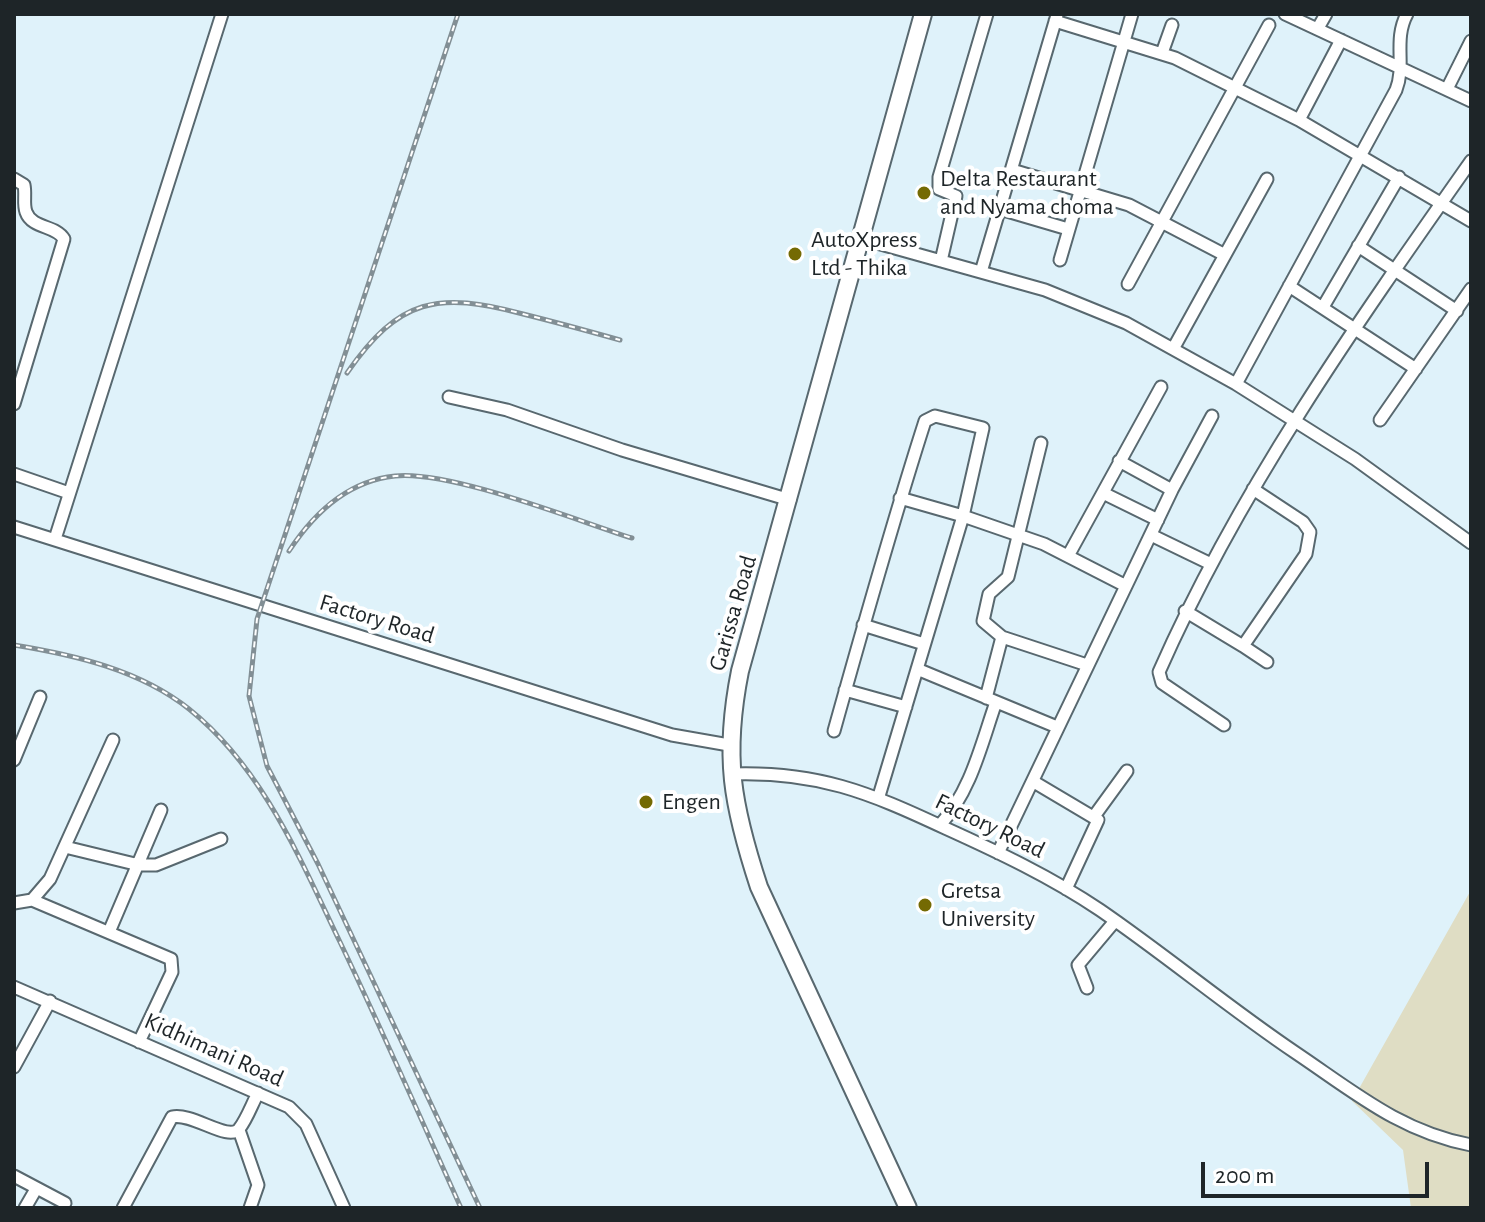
<!DOCTYPE html>
<html>
<head>
<meta charset="utf-8">
<style>
  body { margin:0 }
  #map { position:relative; width:1485px; height:1222px; overflow:hidden; background:#dff2fa; font-family:"Alegreya Sans",sans-serif }
  canvas { display:block }
  .frame { position:absolute; inset:0; border:16px solid #1e2528; pointer-events:none }
  .scale { position:absolute; left:1201px; top:1162px; width:228px; height:36px; box-sizing:border-box; border:4px solid #1e2528; border-top:0; padding-left:10px; font-size:24px; line-height:28px; white-space:nowrap; color:#1e2528; -webkit-text-stroke:6px #fff; paint-order:stroke }
</style>
</head>
<body>
<div id="map">
<canvas width="1485" height="1222"></canvas>
<div class="frame"></div>
<div class="scale">200 m</div>
</div>
<script>
const ctx = document.querySelector('canvas').getContext('2d');
ctx.lineJoin = 'round';
function fill(path, color) {
  ctx.fillStyle = color;
  ctx.fill(path, 'evenodd');
}
function strokePath(path, color, width, dash) {
  ctx.strokeStyle = color;
  ctx.lineWidth = width;
  ctx.lineCap = dash ? 'butt' : 'round';
  ctx.setLineDash(dash || []);
  ctx.stroke(path);
}
function drawText(font, color, halo, rows, align = 'center') {
  ctx.font = font + ' "Alegreya Sans",sans-serif';
  ctx.lineWidth = 8;
  ctx.setLineDash([]);
  ctx.textBaseline = 'middle';
  ctx.strokeStyle = halo;
  ctx.fillStyle = color;
  for (const [text, x, y, turn = 0] of rows) {
    ctx.save();
    ctx.translate(x, y);
    ctx.rotate((+turn || 0) * Math.PI / 180);
    ctx.textAlign = isNaN(turn) ? turn : align;
    if (halo) ctx.strokeText(text, 0, 0);
    ctx.fillText(text, 0, 0);
    ctx.restore();
  }
}
fill(new Path2D(`
  M1471,890V1208H1411L1403,1150L1352,1101Z`), '#dfddc4');
const minor = new Path2D(`
  M1285,14L1471,101
  M1055,21L1175,58L1299,120L1341,40
  M1318,28L1326,14
  M1162,53L1172,25
  M1447,89L1471,41
  M1299,120L1471,221
  M1012,170L1129,205L1225,255
  M14,179L24,185C26,194 23,204 26,212C32,229 56,225 64,239L14,404
  M1000,209L1068,229
  M859,238L1045,290L1126,323L1236,384L1355,459L1471,543
  M1358,246L1457,311
  M1060,260L1132,14
  M941,261L956,196L939,189V177L987,14
  M981,272L1057,15
  M1128,284L1269,25
  M1289,286L1416,369
  M1323,307L1399,177
  M1173,349L1267,179
  M1236,384L1396,90C1406,65 1393,40 1407,14
  M449,397L507,410L622,450L790,500
  M1380,420L1471,289
  M1041,443L1008,577L989,594L983,621L1002,637L1087,665
  M1119,461L1172,490
  M14,474L69,493
  M1103,493L1158,520
  M14,527L672,735L729,745
  M1151,535L1211,564
  M55,539L222,14
  M1068,556L1161,387
  M1185,611L1243,646L1306,554L1310,532L1303,522L1253,489
  M863,625L924,644
  M1243,646L1267,662
  M917,669L1057,727
  M845,690L906,707
  M986,698L1002,637
  M1224,725L1162,683L1159,672C1239,490 1357,323 1471,161
  M834,731C863,627 892,524 925,421L935,416L983,428L963,516L900,498
  M14,760L40,697
  M731,774C817,771 868,792 945,828C998,852 1051,877 1100,910C1167,956 1229,1008 1296,1053C1354,1092 1401,1132 1471,1145
  M1034,782L1098,820L1066,889
  M879,796L963,516L1044,544L1126,586
  M1095,815L1127,771
  M940,825C971,791 981,745 996,702
  M65,847L139,865H156L221,839
  M998,853L1172,490L1212,416
  M32,900L50,879L113,740
  M14,903L32,900L171,959L172,972L139,1042
  M109,932L161,810
  M14,987L289,1107L306,1124L344,1208
  M1087,988L1078,965L1115,921
  M14,1067L50,1001
  M239,1130L258,1185L250,1208
  M14,1176L65,1203
  M25,1208L36,1189
  M123,1208L172,1117C192,1112 228,1142 239,1129C247,1119 252,1104 258,1093`);
const highway = new Path2D(`
  M908,1208L759,887C732,805 723,756 740,671L923,14`);
strokePath(minor, '#58686f', 15);
strokePath(highway, '#58686f', 20);
strokePath(minor, '#fff', 11);
strokePath(highway, '#fff', 16);
const rail = new Path2D(`
  M458,14L257,619L249,696L267,766L318,864L480,1208
  M347,373C399,298 438,291 523,314C555,322 588,331 620,340
  M289,551C314,513 347,481 395,476C450,470 575,520 632,538
  M14,645C75,655 140,670 189,709C263,768 300,859 340,942C382,1030 421,1119 461,1208`);
strokePath(rail, '#828f95', 5);
strokePath(rail, '#fff', 2, [6]);
for (const [x, y, r, color] of [
  [924,193,8,"#746a03"],
  [795,254,8,"#746a03"],
  [646,802,8,"#746a03"],
  [925,905,8,"#746a03"]
]) {
  const dot = new Path2D();
  dot.arc(x, y, r, 0, 2 * Math.PI);
  ctx.fillStyle = color;
  ctx.fill(dot);
  strokePath(dot, '#fff', 3);
}
drawText('24px', '#1e2528', '#fff', [
  ["Delta Restaurant",940,179],
  ["and Nyama choma",940,207],
  ["AutoXpress",811,240],
  ["Ltd - Thika",811,268],
  ["Engen",662,802],
  ["Gretsa",941,891],
  ["University",941,919]
], 'left');
drawText('24px', '#1e2528', '#fff', [
  ["Garissa Road",733,613,-74],
  ["Factory Road",377,619,17],
  ["Factory Road",990,826,26],
  ["Kidhimani Road",214,1050,24]
]);
</script>
</body>
</html>
